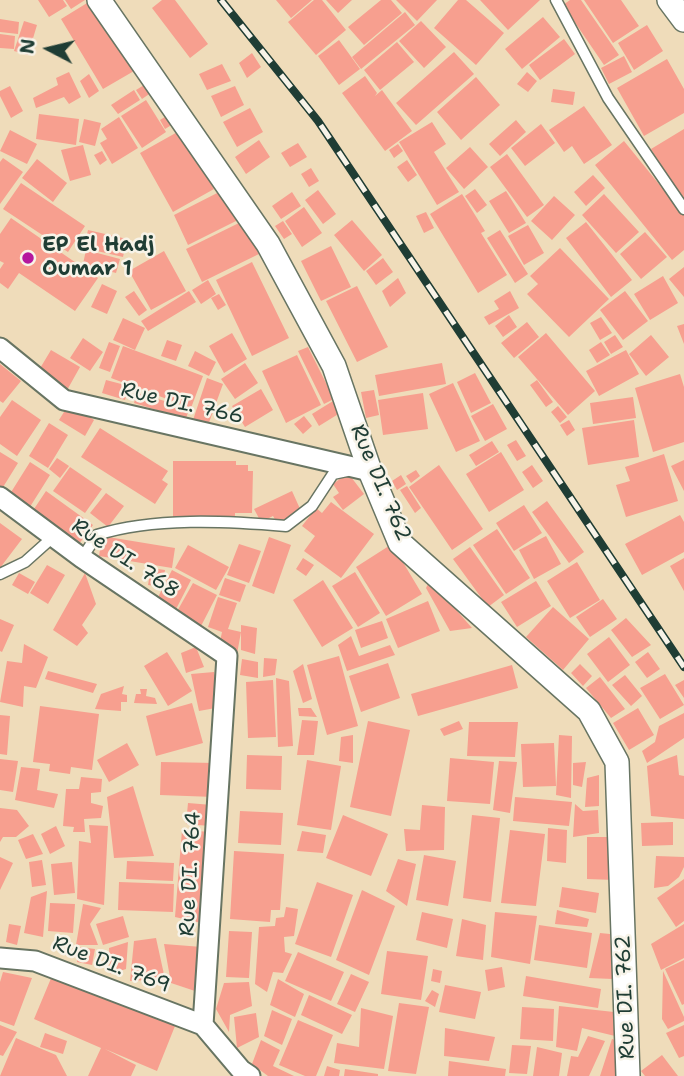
<!DOCTYPE html>
<html>
<head>
<meta charset="utf-8">
<style>
  body { margin:0 }
  #map { position:relative; width:684px; height:1076px; overflow:hidden; background:#efdcba; font-family:"Shantell Sans",sans-serif }
  canvas { display:block }
  .north { position:absolute; left:14px; top:14px; width:70px; height:70px; -webkit-text-stroke:5px #f7f3e8; paint-order:stroke; rotate:277deg; font-size:19px; font-weight:700; line-height:28px; text-align:center; color:#1f3d34 }
  .north::after { content:''; display:block; margin:auto; width:24px; height:32px; background:#1f3d34; clip-path:polygon(50% 0,100% 100%,50% 72%,0 100%) }
</style>
</head>
<body>
<div id="map">
<canvas width="684" height="1076"></canvas>
<div class="north">N</div>
</div>
<script>
const ctx = document.querySelector('canvas').getContext('2d');
ctx.lineJoin = 'round';
function fill(path, color) {
  ctx.fillStyle = color;
  ctx.fill(path, 'evenodd');
}
function strokePath(path, color, width, dash) {
  ctx.strokeStyle = color;
  ctx.lineWidth = width;
  ctx.lineCap = dash ? 'butt' : 'round';
  ctx.setLineDash(dash || []);
  ctx.stroke(path);
}
function drawText(font, color, halo, rows, align = 'center') {
  ctx.font = font + ' "Shantell Sans",sans-serif';
  ctx.lineWidth = 5;
  ctx.setLineDash([]);
  ctx.textBaseline = 'middle';
  ctx.strokeStyle = halo;
  ctx.fillStyle = color;
  for (const [text, x, y, turn = 0] of rows) {
    ctx.save();
    ctx.translate(x, y);
    ctx.rotate((+turn || 0) * Math.PI / 180);
    ctx.textAlign = isNaN(turn) ? turn : align;
    if (halo) ctx.strokeText(text, 0, 0);
    ctx.fillText(text, 0, 0);
    ctx.restore();
  }
}
fill(new Path2D(`
  M38,0H63L67,6L49,17Z
  M65,0H85L71,9Z
  M92,0L134,71L103,89L61,19Z
  M162,0H175L208,44L190,58L152,8Z
  M276,0H312L291,18Z
  M314,0H322L346,30L316,55L288,22Z
  M326,0H352L338,13Z
  M381,0H391L402,13L364,45L348,27Z
  M396,0H437L417,21Z
  M458,0H466L504,33L476,65L434,28Z
  M480,0H540L508,30Z
  M570,0H581L619,55L604,65L563,5Z
  M584,0H621L639,26L613,43Z
  M405,12L415,25L361,69L352,57Z
  M543,17L560,37L522,69L505,49Z
  M0,19L19,22L18,34L0,32Z
  M24,21L37,25L28,55L14,51Z
  M421,21L446,47L424,68L399,41Z
  M647,25L663,51L634,70L618,43Z
  M0,34L15,36L14,49L0,48Z
  M564,39L575,54L540,80L529,65Z
  M339,40L360,69L339,85L318,56Z
  M397,42L414,62L380,90L364,70Z
  M454,52L474,74L416,125L396,103Z
  M252,53L261,67L247,78L239,63Z
  M624,56L632,72L609,84L601,68Z
  M667,59L684,89V113L644,136L617,88Z
  M222,64L231,81L207,90L199,74Z
  M69,72L81,97L69,104L64,97L36,108L33,98L58,85L56,78Z
  M527,72L537,81L528,92L517,84Z
  M89,74L99,91L89,98L80,81Z
  M365,76L377,93L375,96L382,90L412,131L385,151L342,93Z
  M476,77L500,105L461,140L437,112Z
  M149,82L155,90L142,99L136,90Z
  M10,86L23,111L11,118L0,96V91Z
  M235,86L244,105L221,117L211,96Z
  M553,89L575,92L573,105L551,102Z
  M134,90L140,100L118,114L111,105Z
  M146,100L166,132L142,148L121,116Z
  M584,106L612,145L584,164L572,146L564,152L549,130Z
  M250,108L263,132L237,147L223,122Z
  M173,112L178,121L165,129L160,120Z
  M39,114L79,119L76,145L36,139Z
  M119,117L138,148L112,164L100,143L107,139L101,129Z
  M84,119L101,123L95,146L79,142Z
  M516,120L526,132L500,156L489,144Z
  M432,122L446,144L434,152L459,192L437,205L399,142Z
  M541,124L555,143L525,166L511,148Z
  M684,129V202L651,149Z
  M10,130L37,144L27,164L0,151Z
  M181,130L214,189L173,212L140,153Z
  M259,140L270,157L246,174L235,157Z
  M624,141L684,215V250L672,260L595,165Z
  M298,143L307,157L290,167L281,153Z
  M398,144L403,151L394,158L389,150Z
  M83,145L91,175L70,181L61,150Z
  M470,147L488,167L464,189L446,168Z
  M102,151L107,160L100,165L94,155Z
  M507,154L544,205L527,217L490,167Z
  M3,158L23,172L0,204V162Z
  M37,159L67,183L53,202L22,178Z
  M407,160L417,175L408,182L397,167Z
  M311,168L319,181L309,187L301,174Z
  M593,175L605,188L586,206L574,192Z
  M21,183L85,226L68,252L3,209Z
  M225,189L240,219L188,245L174,215Z
  M475,189L487,205L477,213L465,196Z
  M318,190L336,214L323,224L305,200Z
  M506,191L526,223L509,233L489,201Z
  M292,192L301,206L281,219L272,206Z
  M462,194L485,231L481,233L507,275L478,293L430,214Z
  M604,194L639,232L616,253L582,215Z
  M554,196L575,215L552,240L531,221Z
  M304,207L322,233L302,247L285,221Z
  M426,212L434,228L424,233L416,216Z
  M11,218L98,278L75,311L19,273L8,289L0,283V269L4,263L0,261V234Z
  M352,220L382,255L364,271L334,235Z
  M243,221L259,254L202,282L186,249Z
  M283,221L292,234L284,239L275,226Z
  M586,222L632,280L611,297L566,238Z
  M528,225L544,253L524,265L508,236Z
  M88,230L127,239L123,257L84,248Z
  M500,230L528,274L515,283L487,238Z
  M645,232L667,257L641,279L620,254Z
  M331,246L351,287L321,301L301,261Z
  M560,248L609,299L569,337L527,294L538,284L530,276Z
  M86,250L120,259L116,273L83,264Z
  M164,251L186,291L151,310L129,271Z
  M383,258L393,272L376,285L366,271Z
  M252,262L289,338L252,356L216,280Z
  M684,267V297L669,279Z
  M663,276L678,303L650,320L634,294Z
  M398,278L406,293L390,307L382,291Z
  M208,280L216,294L201,304L192,290Z
  M102,284L117,291L107,314L91,307Z
  M357,286L388,347L357,362L326,301Z
  M134,291L147,310L139,316L125,297Z
  M189,291L196,302L148,331L141,321Z
  M510,291L519,308L489,325L484,317L499,309L494,301Z
  M625,291L648,321L623,340L600,310Z
  M219,294L226,305L218,310L211,298Z
  M509,315L517,327L503,337L495,326Z
  M601,317L612,333L600,340L590,323Z
  M123,318L145,328L135,350L113,340Z
  M527,322L539,337L514,358L501,343Z
  M684,324V344L677,326Z
  M232,333L247,359L224,373L209,346Z
  M546,333L595,391L568,415L518,357Z
  M615,335L623,347L611,354L604,342Z
  M651,335L669,357L646,376L629,354Z
  M83,338L103,352L90,371L70,358Z
  M167,340L182,345L176,361L161,356Z
  M109,342L120,346L110,372L99,368Z
  M601,342L610,355L597,363L589,350Z
  M123,346L203,376L191,408L111,378Z
  M308,347L334,399L324,404L298,351Z
  M51,350L80,367L66,392L36,375Z
  M626,350L639,374L599,396L586,371Z
  M195,351L216,362L209,376L188,366Z
  M297,355L321,405L286,423L262,371Z
  M245,363L258,383L235,399L221,379Z
  M442,363L446,384L379,396L375,375Z
  M0,364L21,381L3,403L0,401Z
  M475,373L491,403L471,413L457,382Z
  M680,374L684,387V442L653,452L635,388Z
  M207,378L223,384L207,428L192,423Z
  M106,380L129,386L125,400L102,393Z
  M537,380L553,402L546,407L530,385Z
  M453,383L480,441L456,452L429,394Z
  M261,389L273,410L245,427L232,406Z
  M374,390L379,415L366,418L361,392Z
  M137,393L189,408L186,419L134,403Z
  M423,393L428,429L383,435L378,400Z
  M633,397L636,418L593,424L590,403Z
  M12,400L41,420L17,456L0,444V417Z
  M333,401L340,413L319,426L312,414Z
  M69,404L94,420L85,436L59,420Z
  M493,404L507,429L485,441L471,416Z
  M558,406L567,417L560,423L551,412Z
  M304,416L312,426L303,434L294,424Z
  M569,420L575,430L567,436L560,425Z
  M634,420L639,457L588,465L582,428Z
  M49,423L68,435L48,468L29,456Z
  M100,428L168,471L162,480L168,484L155,504L81,457Z
  M516,440L526,456L517,461L507,445Z
  M492,441L499,452L476,466L469,455Z
  M0,452L18,463L0,492Z
  M501,452L524,490L489,512L466,474Z
  M664,454L678,501L626,517L616,485L630,481L625,467Z
  M57,458L69,466L60,478L49,469Z
  M684,460V491L671,466Z
  M173,461H236V465H248V471H253L252,513H235V520H173Z
  M30,462L50,475L28,510L8,497Z
  M439,465L483,529L452,550L409,487Z
  M532,465L543,481L533,488L522,472Z
  M70,467L102,489L85,513L53,491Z
  M416,470L420,476L411,483L406,476Z
  M348,473L364,494L343,510L333,497L339,493L333,484Z
  M401,475L406,484L397,490L392,481Z
  M407,486L421,508L415,513L400,490Z
  M46,491L93,525L76,548L30,515Z
  M292,491L301,511L277,523L273,516L261,522L254,509Z
  M106,493L124,506L108,527L90,513Z
  M547,501L584,552L569,563L532,512Z
  M331,502L374,534L341,578L304,551L315,536L302,526L316,508L322,513Z
  M524,505L542,533L514,551L496,523Z
  M680,515L684,522V552L642,575L625,544Z
  M0,523L22,539L0,568Z
  M497,529L530,578L506,594L473,545Z
  M102,536L175,548L172,568L99,556Z
  M546,536L561,564L534,579L519,550Z
  M269,537L291,545L274,594L252,586Z
  M239,544L261,551L249,583L227,575Z
  M392,544L422,594L386,616L356,567Z
  M188,545L229,567L216,590L175,568Z
  M470,547L504,595L488,607L453,559Z
  M303,558L314,565L306,576L296,569Z
  M684,558V591L670,566Z
  M577,562L600,600L570,618L547,581Z
  M47,565L65,575L48,604L30,593Z
  M151,568L165,570L162,587L148,585Z
  M172,570L191,580L174,613L155,603Z
  M355,572L380,613L358,627L332,586Z
  M19,573L35,582L28,594L12,585Z
  M85,573L96,604L82,625L88,633L77,646L53,630Z
  M225,578L246,585L240,602L219,595Z
  M323,580L353,628L322,647L293,600Z
  M430,580L472,628L450,631L426,588Z
  M536,581L551,606L517,627L501,602Z
  M193,583L217,595L200,628L175,615Z
  M218,597L237,603L228,629L241,632V625L257,628L255,654L241,650V632L237,654L219,646L222,632L208,627Z
  M603,599L617,619L590,637L576,617Z
  M428,601L440,631L398,648L386,619Z
  M553,607L589,639L563,670L526,637Z
  M626,618L651,645L632,657L611,630Z
  M0,619L14,625L2,652L0,651Z
  M382,621L388,638L361,648L355,630Z
  M351,636L359,656L390,645L395,655L347,671L338,645Z
  M609,637L630,665L608,682L587,654Z
  M24,644L48,657L36,688L24,686L23,707L0,702L7,661L22,663Z
  M196,647L204,667L186,673L181,653Z
  M167,652L192,691L168,706L144,666Z
  M648,652L660,669L647,678L635,662Z
  M339,656L358,726L327,735L307,665Z
  M264,658L277,659L275,675L263,677Z
  M242,659L258,662V678L240,675Z
  M388,663L400,698L361,712L349,676Z
  M303,664L312,699L303,703L293,671Z
  M580,664L592,676L583,686L571,673Z
  M512,665L518,688L418,716L411,694Z
  M48,671L97,684L93,693L45,679Z
  M214,672L221,707L199,711L191,674Z
  M665,674L684,705L660,719L640,688Z
  M625,675L642,696L631,706L612,685Z
  M600,677L625,709L611,718L586,688Z
  M276,678L289,681L293,746L278,747Z
  M273,680L276,737L248,738L246,682Z
  M684,680V698L675,685Z
  M124,686L122,694L127,695V702H121V711L95,709L101,694Z
  M140,689H147L146,696L155,698L157,704L134,703L136,694H141Z
  M192,703L203,743L156,756L146,716Z
  M40,706L99,714L92,770L71,767L70,774L49,771L50,764L33,762Z
  M298,708H311L317,717L299,716Z
  M638,708L654,735L629,750L613,723Z
  M684,713V738L647,763L642,751L655,742L659,726Z
  M0,715L10,716L7,755L0,754Z
  M302,720L318,721L314,755H297Z
  M368,721L410,730L391,816L350,807Z
  M459,721L463,729L444,736L440,729Z
  M469,722H518L515,757L467,756Z
  M353,735V763L339,761L341,737Z
  M559,735L572,736L571,798L556,795Z
  M127,743L139,765L109,782L97,760Z
  M554,743L556,786L523,787L521,744Z
  M247,755L282,756L281,790L246,789Z
  M677,755L679,775L684,776V819L651,816L647,766Z
  M450,758L494,762L490,804L447,801Z
  M0,759L18,761L13,792L0,790Z
  M307,760L341,766L331,830L297,825Z
  M499,761L517,762L510,813L493,810Z
  M161,762L216,763L214,797L160,795Z
  M586,762L582,787L573,785V763Z
  M21,767L40,769L37,790L58,794L54,808L15,800Z
  M599,775V806L585,807L587,778Z
  M81,777L102,779L101,792L91,793V803L103,806L101,818L84,819L85,832H73L74,827L63,826L66,789H79Z
  M133,786L154,856L114,858L107,797Z
  M515,797L572,802L569,826L513,821Z
  M188,803L212,805L210,826L186,824Z
  M575,804L583,811L598,810L599,833L573,837Z
  M422,805L445,807L444,850L406,851L404,829L420,830Z
  M0,808L17,810L29,826L16,837H3L0,842Z
  M240,811L283,813L281,845L238,843Z
  M343,815L388,834L371,876L326,858Z
  M472,815L500,818L491,902L463,898Z
  M673,822V845L642,846L641,823Z
  M89,825L108,826L104,905L77,899L79,841L91,843Z
  M56,826L65,846L50,854L41,834Z
  M548,828L567,830L566,863L547,861Z
  M182,830L211,832L206,924L175,917Z
  M510,830L545,834L536,906L501,903Z
  M302,831L326,835L323,853L297,851Z
  M33,834L43,854L26,859L18,840Z
  M587,837H614L615,880L587,879Z
  M234,851L284,854L280,910H271L270,922L230,919Z
  M424,855L456,861L448,906L416,900Z
  M656,856L684,857V867L679,877L668,886L654,888Z
  M0,857L13,863L0,890Z
  M398,859L416,864L407,906L386,891Z
  M42,860L46,885L32,887L29,862Z
  M127,861L174,863L173,881L126,879Z
  M72,862L75,893L54,895L51,864Z
  M684,879V921L676,927L657,898Z
  M119,882L174,884L173,912L118,910Z
  M317,882L353,895L331,957L295,944Z
  M562,887L599,893L596,913L559,907Z
  M362,890L395,906L369,975L336,960Z
  M47,891L43,937L24,933L31,897Z
  M50,903L75,904L73,933L48,931Z
  M83,904L101,908L90,924L98,945H76Z
  M286,907L298,909L294,936L284,937L285,952L292,954L283,973L273,972L267,992L255,984L259,927L275,926L276,918L284,917Z
  M557,910L589,919L587,927L555,924Z
  M422,912L453,919L447,948L416,940Z
  M495,912L537,916L530,964L491,957Z
  M123,916L129,937L103,945L96,924Z
  M462,919L486,925L483,960L456,956Z
  M9,924L21,926L17,945L6,942Z
  M684,924V958L661,970L651,944Z
  M539,925L592,933L587,968L534,960Z
  M229,931L252,932L249,978L226,977Z
  M600,933L610,934L613,979L589,978Z
  M156,938L165,979L130,981L134,941Z
  M128,942L126,969L110,974L109,948Z
  M164,944L202,947L198,992L171,983Z
  M79,947L95,949L92,965L77,962Z
  M387,951L428,956L421,1000L381,994Z
  M298,952L344,972L331,1001L285,981Z
  M684,960V1004L682,1005L665,969Z
  M502,967L505,987L488,991L485,970Z
  M433,969L442,971L440,983L431,981Z
  M663,971L684,1017V1021L668,1029L662,1019Z
  M3,972L32,978L14,1026L0,1021V982Z
  M351,974L369,982L355,1012L337,1004Z
  M52,976L175,1026L157,1071L105,1049L136,1065L131,1076H88L101,1048L34,1019Z
  M526,976L601,989L598,1008L523,996Z
  M278,979L304,994L295,1017L270,1005Z
  M249,982L252,1006L230,1015L229,1032L216,1009L224,983Z
  M445,985L481,992L475,1019L439,1012Z
  M432,990L439,994L435,1007L425,1001Z
  M309,995L352,1015L342,1034L301,1015Z
  M399,1003L429,1007L416,1074L388,1071Z
  M559,1006L614,1012L615,1036L582,1028L577,1051L556,1047Z
  M522,1007L554,1009L553,1041L520,1039Z
  M361,1008L393,1016L384,1069L334,1063L337,1043L359,1047Z
  M272,1010L292,1019L282,1045L264,1036Z
  M256,1013L259,1037L237,1048L234,1017Z
  M298,1020L333,1035L316,1076H305L279,1065Z
  M0,1025L17,1032L3,1056L0,1055Z
  M684,1025V1056L679,1058L666,1033Z
  M445,1028L495,1037L489,1061L444,1056Z
  M45,1033L67,1041L63,1054L40,1047Z
  M588,1036L605,1041L589,1076H567L571,1056L578,1057Z
  M16,1038L56,1055L67,1076H0Z
  M612,1039L625,1044L620,1076H600Z
  M261,1040L280,1050L273,1066L294,1076H268L252,1064Z
  M512,1045L531,1046L527,1074L509,1073Z
  M537,1047L562,1053L559,1076H533Z
  M662,1055L678,1076H645L641,1071Z
  M449,1061L506,1069L505,1076H448Z
  M327,1066L340,1070L339,1076H324Z
  M345,1069L378,1074V1076H344Z`), '#f79f8f');
const service = new Path2D(`
  M556,0L608,98L684,209
  M82,558L97,535C153,517 227,521 286,526L312,506L333,474L347,471
  M0,574L25,562L53,537`);
const minor = new Path2D(`
  M0,348L64,400L370,471
  M0,497L82,558L227,656L203,1025L241,1070L250,1076
  M0,958L35,961L203,1025`);
const tertiary = new Path2D(`
  M99,0L268,244L334,366L370,471L400,543L589,711L617,762L628,1076
  M669,0L684,20`);
strokePath(service, '#687563', 13);
strokePath(minor, '#687563', 23);
strokePath(tertiary, '#687563', 26);
strokePath(service, '#fff', 10);
strokePath(minor, '#fff', 19);
strokePath(tertiary, '#fff', 23);
const rail = new Path2D(`
  M221,0L318,121L684,667`);
strokePath(rail, '#1f3d34', 8);
strokePath(rail, '#f7f3e8', 5, [16]);
for (const [x, y, r, color] of [
  [28,258,7,"#b5179e"]
]) {
  const dot = new Path2D();
  dot.arc(x, y, r, 0, 2 * Math.PI);
  ctx.fillStyle = color;
  ctx.fill(dot);
  strokePath(dot, '#f7f3e8', 2.5);
}
drawText('bold 21px', '#1f3d34', '#f7f3e8', [
  ["EP El Hadj",42,246],
  ["Oumar 1",42,270]
], 'left');
drawText('21px', '#1f3d34', '#f7f3e8', [
  ["Rue DI. 766",182,404,13],
  ["Rue DI. 762",380,483,67],
  ["Rue DI. 768",125,559,34],
  ["Rue DI. 764",191,874,-87],
  ["Rue DI. 769",111,965,21],
  ["Rue DI. 762",626,997,-92]
]);
</script>
</body>
</html>
